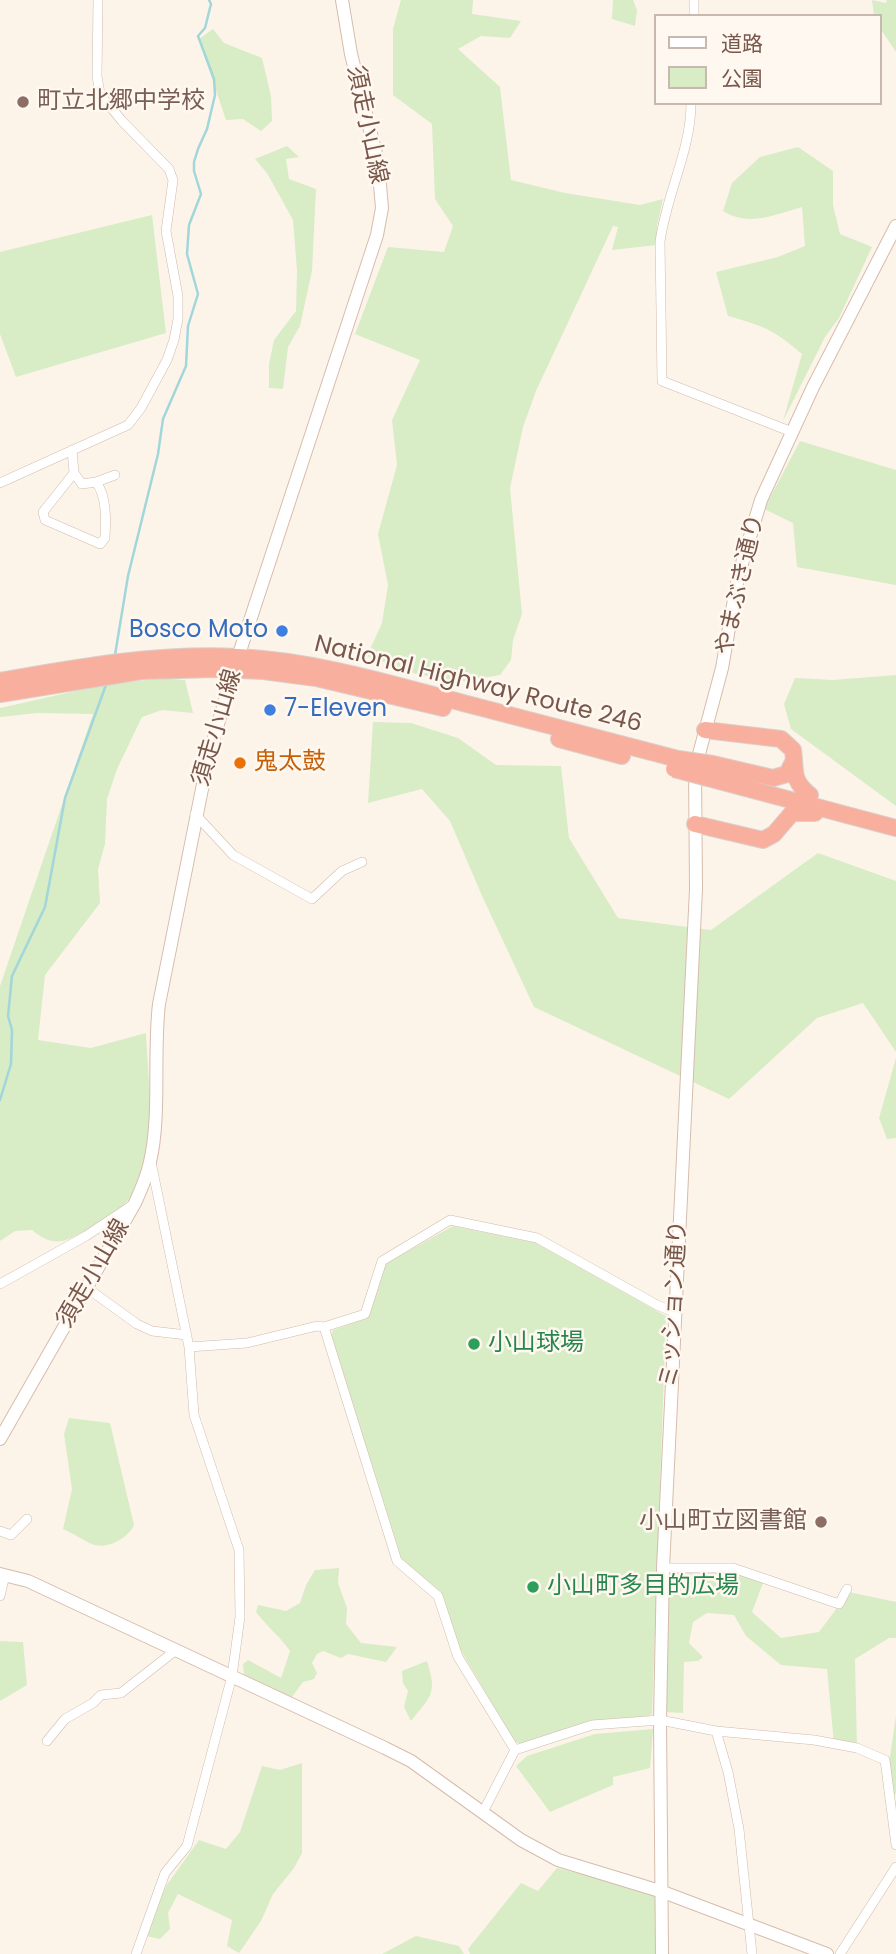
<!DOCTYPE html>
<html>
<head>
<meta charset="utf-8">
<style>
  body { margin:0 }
  #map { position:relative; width:896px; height:1954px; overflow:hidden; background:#fdf4e9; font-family:Poppins,"Noto Sans JP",sans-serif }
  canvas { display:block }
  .legend { position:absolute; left:654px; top:14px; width:228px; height:91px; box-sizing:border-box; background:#fff8f0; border:2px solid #c9b8ae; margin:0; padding:9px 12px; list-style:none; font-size:21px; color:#79584b }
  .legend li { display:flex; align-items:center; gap:14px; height:35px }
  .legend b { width:35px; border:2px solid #c9b8ae }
</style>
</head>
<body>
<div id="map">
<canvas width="896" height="1954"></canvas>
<ul class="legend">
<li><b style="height:9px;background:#fff"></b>道路</li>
<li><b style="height:19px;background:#d8ecc6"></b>公園</li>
</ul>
</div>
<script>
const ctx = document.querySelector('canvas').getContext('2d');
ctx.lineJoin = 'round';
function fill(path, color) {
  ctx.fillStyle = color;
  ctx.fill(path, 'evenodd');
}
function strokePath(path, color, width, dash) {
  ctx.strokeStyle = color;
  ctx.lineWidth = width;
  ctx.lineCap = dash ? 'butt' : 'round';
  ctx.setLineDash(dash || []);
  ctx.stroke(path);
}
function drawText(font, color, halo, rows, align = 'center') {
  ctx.font = font + ' Poppins,"Noto Sans JP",sans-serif';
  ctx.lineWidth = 5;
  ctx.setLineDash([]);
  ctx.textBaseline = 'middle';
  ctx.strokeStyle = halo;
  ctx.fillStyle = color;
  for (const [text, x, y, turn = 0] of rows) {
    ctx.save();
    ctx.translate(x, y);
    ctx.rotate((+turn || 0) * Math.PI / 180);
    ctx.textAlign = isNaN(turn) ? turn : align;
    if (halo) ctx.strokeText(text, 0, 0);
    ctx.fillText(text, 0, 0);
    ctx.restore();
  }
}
fill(new Path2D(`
  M401,0H473L472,14L521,21L510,38L481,36L458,49L500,87L511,180L565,193L640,205L663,199L657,226V245L612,250L618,227L613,226L536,391L523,427L510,488L522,614L513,640L511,660L500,675L459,682L416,674L367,656L382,623L388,585L378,534L397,465L392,420L420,360L355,334L388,247L444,252L453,226L435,199L432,124L393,95V29Z
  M613,0H633L637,10L635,26L612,19Z
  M872,0L886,3L887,0H896V52L880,28V16H874Z
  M213,29L224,43L262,58L271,96L272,121L261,131L243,119L226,120L199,39Z
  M287,146L299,157L286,159L289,179L316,189L312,271L300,326L288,347L283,389L269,388V364L274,340L296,311L297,271L293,220L267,173L255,159Z
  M798,147L833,171V205L840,234L872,247L839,318L825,337L783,421L802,354C774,330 764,326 728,316L716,272L778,257L805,246L802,207C774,215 749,227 723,211L732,183L760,157Z
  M152,215L166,333L16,377L0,334V252Z
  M800,441L896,470V585L797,567L793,523L764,509Z
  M896,675V806L791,729L784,704L795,678L833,680Z
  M161,678L185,680L193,713L162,710L142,717L117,769L107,799L105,844L98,869L100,903L45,975L38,1040L91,1048L146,1033C148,1084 160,1157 128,1200C119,1213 98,1223 85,1231C64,1243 52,1247 32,1230L15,1231L0,1241V986L93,714L37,713L0,717V708L98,686Z
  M373,722L411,723L458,738L496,765L561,766L569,838L618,918L711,930L818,853L896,881V1052L863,1003L817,1018L729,1099L534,1007L483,898L450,821L422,789L368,803Z
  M896,1058V1138L887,1139L879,1118Z
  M453,1226L536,1243L666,1316L652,1714L644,1718L590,1721L521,1744L514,1741L460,1649L441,1592L402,1560L331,1335L333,1330L368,1318L385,1264Z
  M69,1418L110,1423L134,1525C129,1537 109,1549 95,1545C89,1544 71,1532 63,1529L72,1489L64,1434Z
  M720,1563L763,1583L752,1612L781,1638L819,1632L849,1592L896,1602V1638H889L855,1659L857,1748L834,1744L827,1669L781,1665L746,1636L734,1615L707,1613L693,1622L689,1643L703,1657L698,1661L684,1662L683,1713L663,1712L666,1568Z
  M339,1568L338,1583L347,1608L346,1624L361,1643L397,1647L386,1662L348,1654L341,1658L323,1651L317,1654L312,1663L317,1673L314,1679L303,1682L292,1697L250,1679L244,1674L243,1664L248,1660L281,1678L290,1651C280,1636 267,1627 256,1612L258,1605L286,1611L300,1603L306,1585L315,1570Z
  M0,1641L23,1642L27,1685L0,1701Z
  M427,1661C437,1694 432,1695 411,1721L404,1707L408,1691L403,1683L402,1671Z
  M896,1716V1793L894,1795L888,1770Z
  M653,1729L650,1768L613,1777V1785L550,1812L516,1766L527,1756L595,1734Z
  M302,1763V1853L294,1868L273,1894L261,1921L239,1953L227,1946L232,1920L178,1894L168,1913L170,1929L160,1939L146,1936L166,1886L199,1840L226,1849L240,1832L262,1766L280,1770Z
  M557,1868L663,1895L655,1954H470L468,1949L521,1883L538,1891Z
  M416,1936L459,1946L464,1954H382Z`), '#d8ecc6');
strokePath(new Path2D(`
  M115,655L128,576L158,454L163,419L186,366L188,326L198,294L187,254L189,225L201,194L194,171V162L198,149L207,129L215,95L214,79L198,36L205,28L211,4L209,0
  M0,1100L11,1064L12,1030L8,1016L12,976L45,907L65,798L107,682`), '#a2d6da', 2.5);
const street = new Path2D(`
  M694,16V0
  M691,103C691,151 666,195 660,242L662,381L792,432
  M72,450L74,473L82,484L96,482C107,496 106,521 105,538L100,544L45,520L43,512L74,473
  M96,482L115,475
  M0,483L128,425L141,408L167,360L174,340L178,319V296L166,231L173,180L169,169L122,121L100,94L97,76L98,0
  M195,814L233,855L312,899L342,871L362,862
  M0,1284L86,1236L134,1204
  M87,1288L137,1324L152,1331L187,1335
  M324,1327L397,1561L438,1596L458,1657L515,1750
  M189,1347L247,1343L317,1326L324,1327L365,1314L382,1261L450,1220L537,1238L657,1305L674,1312
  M0,1531L11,1535L27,1519
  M663,1568H733L839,1604L847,1589
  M0,1596L5,1575
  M716,1731L728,1772L739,1829L752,1954
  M47,1741L65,1719L93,1703L101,1695L121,1693L176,1650
  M483,1812L515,1750L592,1725L660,1720L716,1731L814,1740L857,1748L885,1760L896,1845
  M136,1954L165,1873L187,1846L232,1676L240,1617L239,1550L194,1415L189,1347L151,1162
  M840,1954L896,1867`);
const secondary = new Path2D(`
  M0,1439L135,1203C141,1190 147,1177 150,1162C161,1115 153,1054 159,1004L209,754L238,657L377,235L382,208L378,162L351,54L342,0
  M0,1574L28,1581L385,1748L411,1761L521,1840L558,1860L663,1892L827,1954
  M662,1954L660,1720L663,1568L696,889L695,769L722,668L738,577L761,500L813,387L896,226`);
const highway = new Path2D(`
  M0,681C78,667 158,653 238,657C317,661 391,684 467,704C537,722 607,740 678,759
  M0,694L142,671L215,669L263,671L316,678L443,708
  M705,730L781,739L793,750C796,771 791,780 810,795
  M559,739L622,756
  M713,764L773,778L787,774L794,760
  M708,778L896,828
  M695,824L763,840L774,834L792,813H815`);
strokePath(street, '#d0baad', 10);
strokePath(secondary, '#d6bcad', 14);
strokePath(highway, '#d9d0cd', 18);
strokePath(street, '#fff', 9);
strokePath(secondary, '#fff', 12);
strokePath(highway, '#f9af9e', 16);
const highwayBridge = new Path2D(`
  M678,759L713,764
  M674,769L708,778`);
strokePath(highwayBridge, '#d9d0cd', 18, []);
strokePath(highwayBridge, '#f9af9e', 16);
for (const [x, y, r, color] of [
  [23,102,7,"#8d6e63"],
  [282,631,7,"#3f7fe0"],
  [270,710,7,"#3f7fe0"],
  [240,763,7,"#e8710a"],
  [474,1344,7,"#2e9e5b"],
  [821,1522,7,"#8d6e63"],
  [533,1587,7,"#2e9e5b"]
]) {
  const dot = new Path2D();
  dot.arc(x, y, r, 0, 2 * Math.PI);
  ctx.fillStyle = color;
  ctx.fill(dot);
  strokePath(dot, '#fff8f0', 2.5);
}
drawText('24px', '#785e54', '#fff8f0', [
  ["町立北郷中学校",37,102],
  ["小山町立図書館",807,1522,"right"]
], 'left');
drawText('24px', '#79584b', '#fff8f0', [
  ["須走小山線",366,125,78],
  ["やまぶき通り",741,585,-77],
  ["National Highway Route 246",478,685,14],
  ["須走小山線",218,728,-74],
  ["須走小山線",94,1274,-60],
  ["ミッション通り",675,1304,-87]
]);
drawText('24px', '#366cbe', '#fff8f0', [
  ["Bosco Moto",268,631],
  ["7-Eleven",284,710,"left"]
], 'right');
drawText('24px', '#c56008', '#fff8f0', [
  ["鬼太鼓",254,763]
], 'left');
drawText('24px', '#27864d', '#fff8f0', [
  ["小山球場",488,1344],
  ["小山町多目的広場",547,1587]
], 'left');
</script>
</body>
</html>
